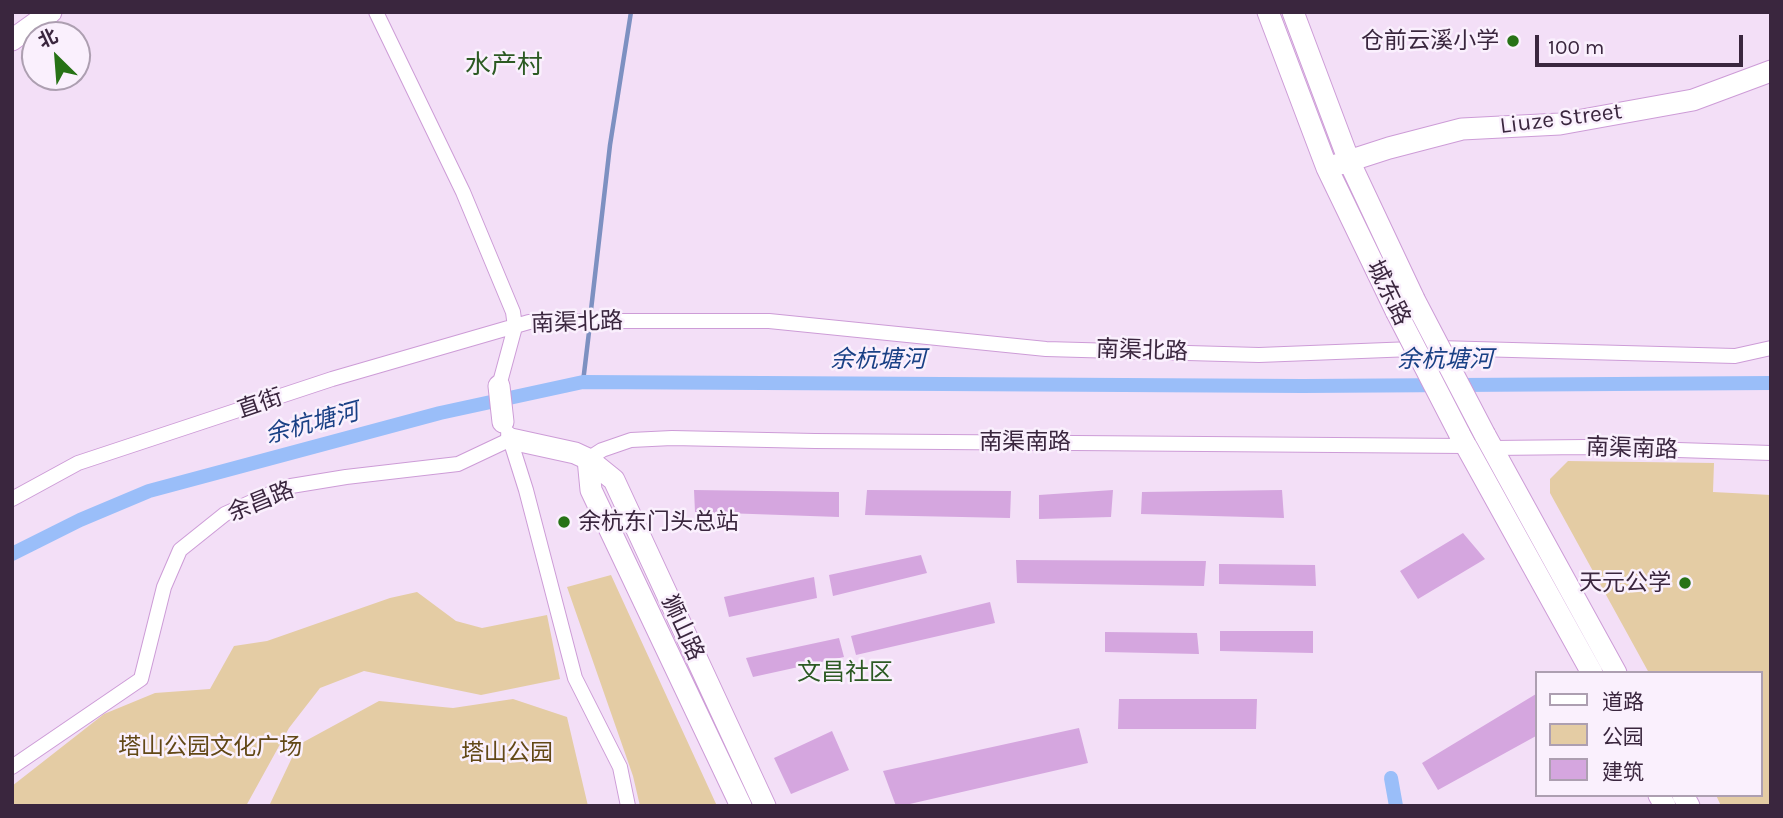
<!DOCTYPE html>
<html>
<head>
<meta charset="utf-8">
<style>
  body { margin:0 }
  #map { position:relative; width:1783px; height:818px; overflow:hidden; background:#f3dff7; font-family:Karla,"Noto Sans SC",sans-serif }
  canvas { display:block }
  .frame { position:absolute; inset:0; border:14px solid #3a263e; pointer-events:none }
  .legend { position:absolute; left:1535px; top:671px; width:228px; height:126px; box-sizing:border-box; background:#faf0fd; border:2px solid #ad9fb1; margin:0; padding:9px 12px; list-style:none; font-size:21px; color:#3a263e }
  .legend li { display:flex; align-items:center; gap:14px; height:35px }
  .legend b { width:35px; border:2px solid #ad9fb1 }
  .north { position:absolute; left:21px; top:21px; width:70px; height:70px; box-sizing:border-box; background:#faf0fd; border:2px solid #ad9fb1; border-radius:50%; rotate:335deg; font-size:19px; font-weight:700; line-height:28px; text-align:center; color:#3a263e }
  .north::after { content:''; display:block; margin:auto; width:24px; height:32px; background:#277216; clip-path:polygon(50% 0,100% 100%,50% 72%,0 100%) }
  .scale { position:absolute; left:1535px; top:35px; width:208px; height:32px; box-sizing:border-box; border:4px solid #3a263e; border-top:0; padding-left:9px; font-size:21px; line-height:24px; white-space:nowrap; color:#3a263e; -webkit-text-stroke:5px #faf0fd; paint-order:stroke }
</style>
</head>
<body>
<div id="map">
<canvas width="1783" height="818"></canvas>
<div class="frame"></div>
<ul class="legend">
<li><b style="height:9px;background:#fff"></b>道路</li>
<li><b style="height:19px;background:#e4cca4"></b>公园</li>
<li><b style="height:19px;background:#d5a6df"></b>建筑</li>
</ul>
<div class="north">北</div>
<div class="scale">100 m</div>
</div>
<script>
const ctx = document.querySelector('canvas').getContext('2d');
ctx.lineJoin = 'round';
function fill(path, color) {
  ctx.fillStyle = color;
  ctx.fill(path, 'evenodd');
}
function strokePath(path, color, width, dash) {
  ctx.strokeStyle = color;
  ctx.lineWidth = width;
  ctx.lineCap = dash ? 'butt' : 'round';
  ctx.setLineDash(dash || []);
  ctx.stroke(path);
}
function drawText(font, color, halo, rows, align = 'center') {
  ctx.font = font + ' Karla,"Noto Sans SC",sans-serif';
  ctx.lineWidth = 5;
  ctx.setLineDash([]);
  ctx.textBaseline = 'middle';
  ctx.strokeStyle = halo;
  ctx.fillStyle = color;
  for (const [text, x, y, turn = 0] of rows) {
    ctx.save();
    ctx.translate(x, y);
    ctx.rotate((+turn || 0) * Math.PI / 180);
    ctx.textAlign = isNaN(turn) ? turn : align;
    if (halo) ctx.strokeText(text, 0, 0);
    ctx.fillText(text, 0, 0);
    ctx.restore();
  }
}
fill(new Path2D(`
  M1568,461L1714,463L1713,492L1771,495V806H1721L1716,795H1760V673H1649L1550,493V479Z
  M611,575L717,806H640L633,776L567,587Z
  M417,592L456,621L482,628L547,615L560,679L481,695L364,671L320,688L289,728L246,806H12V786L104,714L155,693L210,689L234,646L267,641L390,598Z
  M513,699L567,717L588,806H269L298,745L379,701L453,708Z`), '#e4cca4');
strokePath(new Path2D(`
  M591,310L610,145L631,12
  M583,382L589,332`), '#7d90c1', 4.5);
strokePath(new Path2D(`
  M12,554L80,520L149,491L440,413L583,382L1303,386L1771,383
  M1391,778L1396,806`), '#9abef9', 14);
fill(new Path2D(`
  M694,490L839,492V517L695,512Z
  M867,490L1011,491L1010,518L865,515Z
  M1113,490L1111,517L1039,519V495Z
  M1282,490L1284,518L1141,514L1142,492Z
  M1463,533L1485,559L1418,599L1400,571Z
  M921,555L927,573L833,596L829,575Z
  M1016,560L1206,561L1204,586L1017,583Z
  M1219,564L1315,565L1316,586L1219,584Z
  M814,577L817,598L729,617L724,597Z
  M990,602L995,623L856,655L851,636Z
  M1220,631H1313V653L1220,651Z
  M1105,632L1197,633L1199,654L1105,652Z
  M839,638L844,657L753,677L746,658Z
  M1536,694V736L1438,790L1422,763Z
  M1119,699H1257L1256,729H1118Z
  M1079,728L1088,763L901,806H896L883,771Z
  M832,731L849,770L791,794L774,758Z`), '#d5a6df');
const street = new Path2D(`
  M376,12L463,192L513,312L515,327L499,386
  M508,433L526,490L575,678L620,767L628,806
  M1493,448L1585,447L1771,453
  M588,459L602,450L631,440L672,438L815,441L1465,446
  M12,499L78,463L332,379L529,322L555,321H769L1046,349L1259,355L1438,348L1735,356L1771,348
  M12,767L141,679L164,587L180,550L225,514L285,487L346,477L458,464L511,439`);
const secondary = new Path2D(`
  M1268,12L1327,168L1396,311
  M1293,12L1349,161L1414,299
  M12,40L51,12
  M1327,168L1389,148L1462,129L1560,124L1693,100L1771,71
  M499,386L503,422
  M1459,433L1592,673
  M1485,435L1616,673
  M511,439L575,453L588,459L614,480L765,806
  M588,459L591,490L741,806
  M1659,795L1665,806
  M1683,795L1689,806`);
strokePath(street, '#cd9cd7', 16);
strokePath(secondary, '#cd9cd7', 23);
strokePath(street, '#fff', 14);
strokePath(secondary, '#fff', 21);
const secondaryBridge = new Path2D(`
  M1414,299L1485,435
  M1396,311L1459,433`);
strokePath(secondaryBridge, '#cd9cd7', 23, []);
strokePath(secondaryBridge, '#fff', 21);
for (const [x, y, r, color] of [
  [1513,41,7,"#277216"],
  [564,522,7,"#277216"],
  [1685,583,7,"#277216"]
]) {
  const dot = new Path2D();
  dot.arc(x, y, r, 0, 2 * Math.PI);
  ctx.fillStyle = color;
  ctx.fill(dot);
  strokePath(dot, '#faf0fd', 2.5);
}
drawText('23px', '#3a263e', '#faf0fd', [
  ["仓前云溪小学",1499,41],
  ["余杭东门头总站",578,522,"left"],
  ["天元公学",1671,583]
], 'right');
drawText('23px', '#3a263e', '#faf0fd', [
  ["Liuze Street",1561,119,-7],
  ["城东路",1388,293,64],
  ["南渠北路",577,323,-2],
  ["南渠北路",1142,351,2],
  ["直街",260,404,-19],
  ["南渠南路",1025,442],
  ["南渠南路",1632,449,2],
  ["余昌路",261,502,-22],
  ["狮山路",682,628,65]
]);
drawText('23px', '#624816', '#faf0fd', [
  ["塔山公园文化广场",210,747],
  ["塔山公园",507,753]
]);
drawText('italic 24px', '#194085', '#faf0fd', [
  ["余杭塘河",878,360],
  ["余杭塘河",1445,360],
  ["余杭塘河",312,424,-15]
]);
drawText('24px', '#2c5a23', '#faf0fd', [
  ["文昌社区",845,673]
]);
drawText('26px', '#2c5a23', '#faf0fd', [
  ["水产村",504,66]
]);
</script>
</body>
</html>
